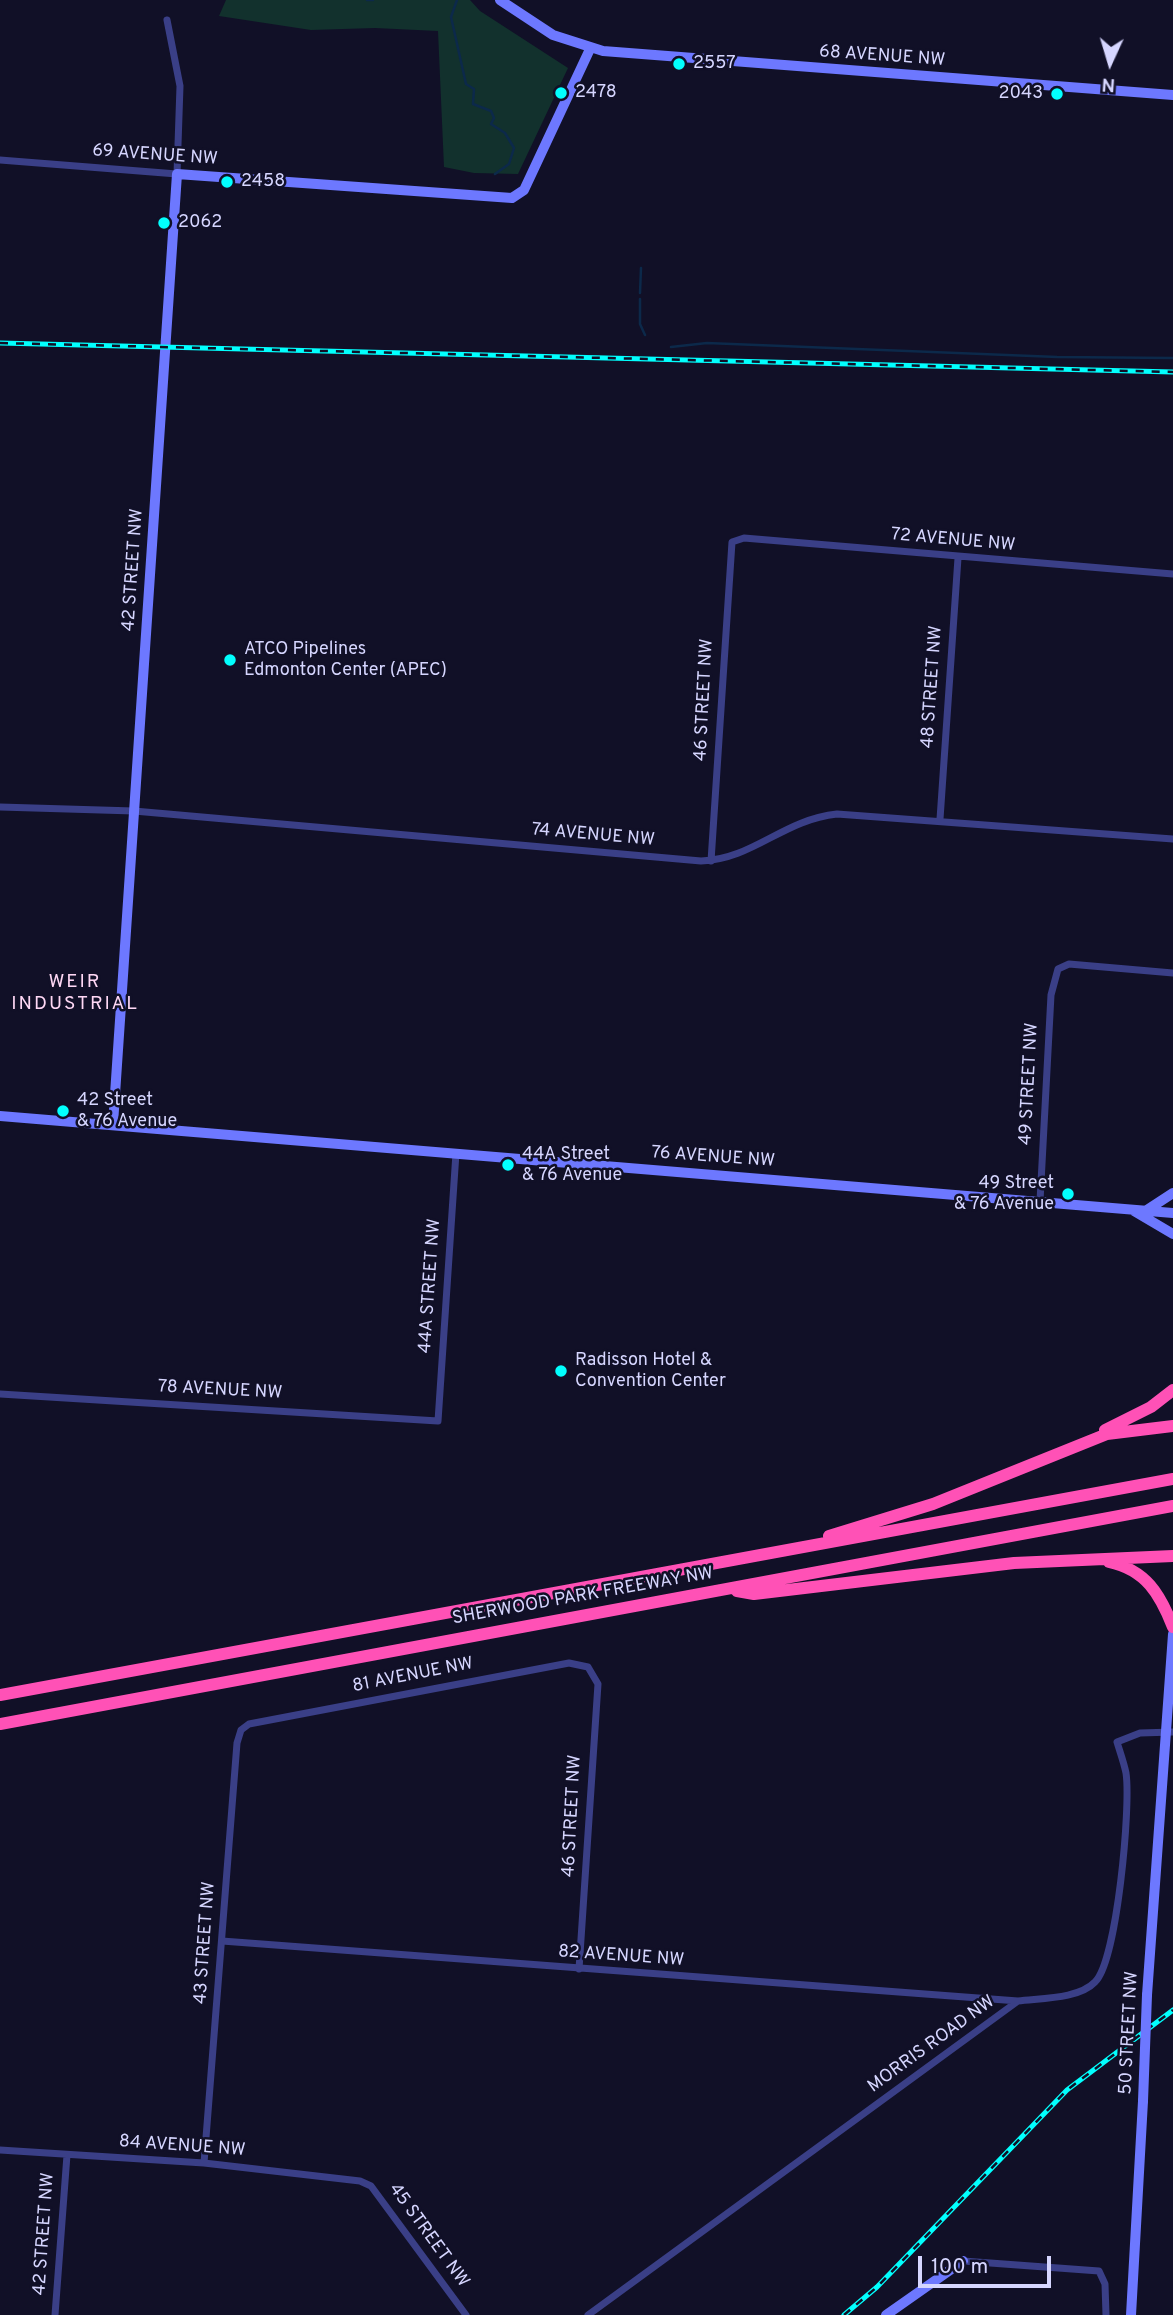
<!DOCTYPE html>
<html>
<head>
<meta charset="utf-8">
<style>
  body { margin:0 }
  #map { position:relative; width:1173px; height:2315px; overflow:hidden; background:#111027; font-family:Overpass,sans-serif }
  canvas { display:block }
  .north { position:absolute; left:1075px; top:28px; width:70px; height:70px; -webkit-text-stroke:5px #111027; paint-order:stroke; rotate:184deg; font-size:19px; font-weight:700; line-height:28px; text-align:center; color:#d6d6ff }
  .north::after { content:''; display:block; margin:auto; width:24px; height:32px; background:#d6d6ff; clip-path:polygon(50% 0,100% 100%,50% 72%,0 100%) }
  .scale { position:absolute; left:918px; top:2256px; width:133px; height:32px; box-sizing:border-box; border:4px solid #d6d6ff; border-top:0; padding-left:9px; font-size:21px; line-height:24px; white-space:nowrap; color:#d6d6ff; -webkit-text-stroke:5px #111027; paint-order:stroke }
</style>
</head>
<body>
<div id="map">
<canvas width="1173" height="2315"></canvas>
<div class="north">N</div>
<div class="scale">100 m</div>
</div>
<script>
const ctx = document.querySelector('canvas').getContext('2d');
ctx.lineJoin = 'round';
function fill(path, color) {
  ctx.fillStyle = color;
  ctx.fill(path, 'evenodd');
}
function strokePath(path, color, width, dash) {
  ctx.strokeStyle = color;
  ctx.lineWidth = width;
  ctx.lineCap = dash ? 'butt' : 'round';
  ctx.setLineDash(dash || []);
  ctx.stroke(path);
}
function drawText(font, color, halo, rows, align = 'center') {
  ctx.font = font + ' Overpass,sans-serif';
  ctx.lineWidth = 5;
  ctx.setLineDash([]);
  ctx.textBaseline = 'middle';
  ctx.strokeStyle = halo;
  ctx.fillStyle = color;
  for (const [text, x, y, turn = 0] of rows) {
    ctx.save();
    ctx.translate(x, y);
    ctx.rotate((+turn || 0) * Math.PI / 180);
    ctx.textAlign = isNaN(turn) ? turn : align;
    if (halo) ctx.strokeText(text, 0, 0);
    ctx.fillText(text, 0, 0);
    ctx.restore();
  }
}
fill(new Path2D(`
  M226,0H470L480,11L568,68L518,174L474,173L444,167L438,31L375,28L311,30L219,16Z`), '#12312d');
strokePath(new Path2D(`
  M367,0H373
  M457,0L451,17L466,84L474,89L473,104L491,111L494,118L491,124L505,133L514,148L509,164L495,174
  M640,293L641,268
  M640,299V324L645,335
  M671,347L707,343L1057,357L1173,358`), '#0c294a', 2.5);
strokePath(new Path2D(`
  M0,160L177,174L180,86L167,20
  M0,807L134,811L701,861C754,859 782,820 837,814L1173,839
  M940,819L958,558
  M711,861L732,542L744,538L1173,574
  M1040,1201L1051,995L1058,969L1069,964L1173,973
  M0,1394L438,1421L456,1153
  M222,1941L1018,2001
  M0,2150L204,2163L360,2181L371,2186L466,2315
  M204,2163L237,1743L241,1730L249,1724L569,1663L588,1667L598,1684L579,1969
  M963,2261L1099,2271L1105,2284L1106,2315
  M55,2315L67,2155
  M588,2315L1018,2001C1041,1998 1079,1999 1095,1982C1117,1961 1131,1806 1126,1773C1124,1763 1120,1752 1117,1742L1140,1733L1173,1732`), '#3a3f87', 7);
strokePath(new Path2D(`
  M500,0L553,35L603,51L1173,95
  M0,1116L1173,1213
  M113,1124L177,174L512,198L524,190L590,49
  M1147,1210L1173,1193
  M1134,1211L1173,1234
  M1147,1995L1173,1634
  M886,2315L963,2261
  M1131,2315L1143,2101`), '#6d78ff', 10);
strokePath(new Path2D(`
  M1105,1430L1151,1407L1173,1390
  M829,1536L933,1504L1107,1434L1173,1426
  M1109,1562C1146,1570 1160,1594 1173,1627
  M737,1591L754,1594L1014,1563L1173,1556
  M0,1695L1173,1479
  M0,1724L1173,1506`), '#ff51b6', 12);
const rail = new Path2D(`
  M0,343L1173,372
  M844,2315L877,2287L1067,2090L1173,2010`);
strokePath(rail, '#02fffe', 5);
strokePath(rail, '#111027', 2.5, [8]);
strokePath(new Path2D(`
  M1143,2101L1147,1995`), '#6d78ff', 10);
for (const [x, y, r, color] of [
  [679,64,7,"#02fffe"],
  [561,93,7,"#02fffe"],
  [1057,94,7,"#02fffe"],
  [227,182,7,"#02fffe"],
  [164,223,7,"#02fffe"],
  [230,660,7,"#02fffe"],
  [63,1111,7,"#02fffe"],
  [508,1165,7,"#02fffe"],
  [1068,1194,7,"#02fffe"],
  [561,1371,7,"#02fffe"]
]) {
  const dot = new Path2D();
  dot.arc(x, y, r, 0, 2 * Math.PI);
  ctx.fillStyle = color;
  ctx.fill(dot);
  strokePath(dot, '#111027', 2.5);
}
drawText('18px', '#d6d6ff', '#111027', [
  ["68 AVENUE NW",882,57,4],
  ["69 AVENUE NW",155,156,4],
  ["72 AVENUE NW",953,541,5],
  ["42 STREET NW",134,570,-86],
  ["48 STREET NW",933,687,-86],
  ["46 STREET NW",705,700,-87],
  ["74 AVENUE NW",593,836,5],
  ["49 STREET NW",1030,1084,-87],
  ["76 AVENUE NW",713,1158,4],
  ["44A STREET NW",431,1286,-86],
  ["78 AVENUE NW",220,1391,3],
  ["SHERWOOD PARK FREEWAY NW",583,1597,-10],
  ["81 AVENUE NW",413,1676,-11],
  ["46 STREET NW",573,1816,-87],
  ["43 STREET NW",206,1943,-86],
  ["82 AVENUE NW",621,1957,4],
  ["50 STREET NW",1130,2033,-87],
  ["MORRIS ROAD NW",932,2045,-36],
  ["84 AVENUE NW",182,2147,4],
  ["42 STREET NW",45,2234,-86],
  ["45 STREET NW",428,2236,54]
]);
drawText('18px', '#d6d6ff', '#111027', [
  ["2557",693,64],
  ["2478",575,93],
  ["2043",1043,94,"right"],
  ["2458",241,182],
  ["2062",178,223],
  ["ATCO Pipelines",244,650],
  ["Edmonton Center (APEC)",244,671],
  ["42 Street",77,1101],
  ["& 76 Avenue",77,1122],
  ["44A Street",522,1155],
  ["& 76 Avenue",522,1176],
  ["49 Street",1054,1184,"right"],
  ["& 76 Avenue",1054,1205,"right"],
  ["Radisson Hotel &",575,1361],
  ["Convention Center",575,1382]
], 'left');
ctx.letterSpacing = '2px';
drawText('19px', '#ffd8f5', '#111027', [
  ["WEIR",75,983],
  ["INDUSTRIAL",75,1005]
]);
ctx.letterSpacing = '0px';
</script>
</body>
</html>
